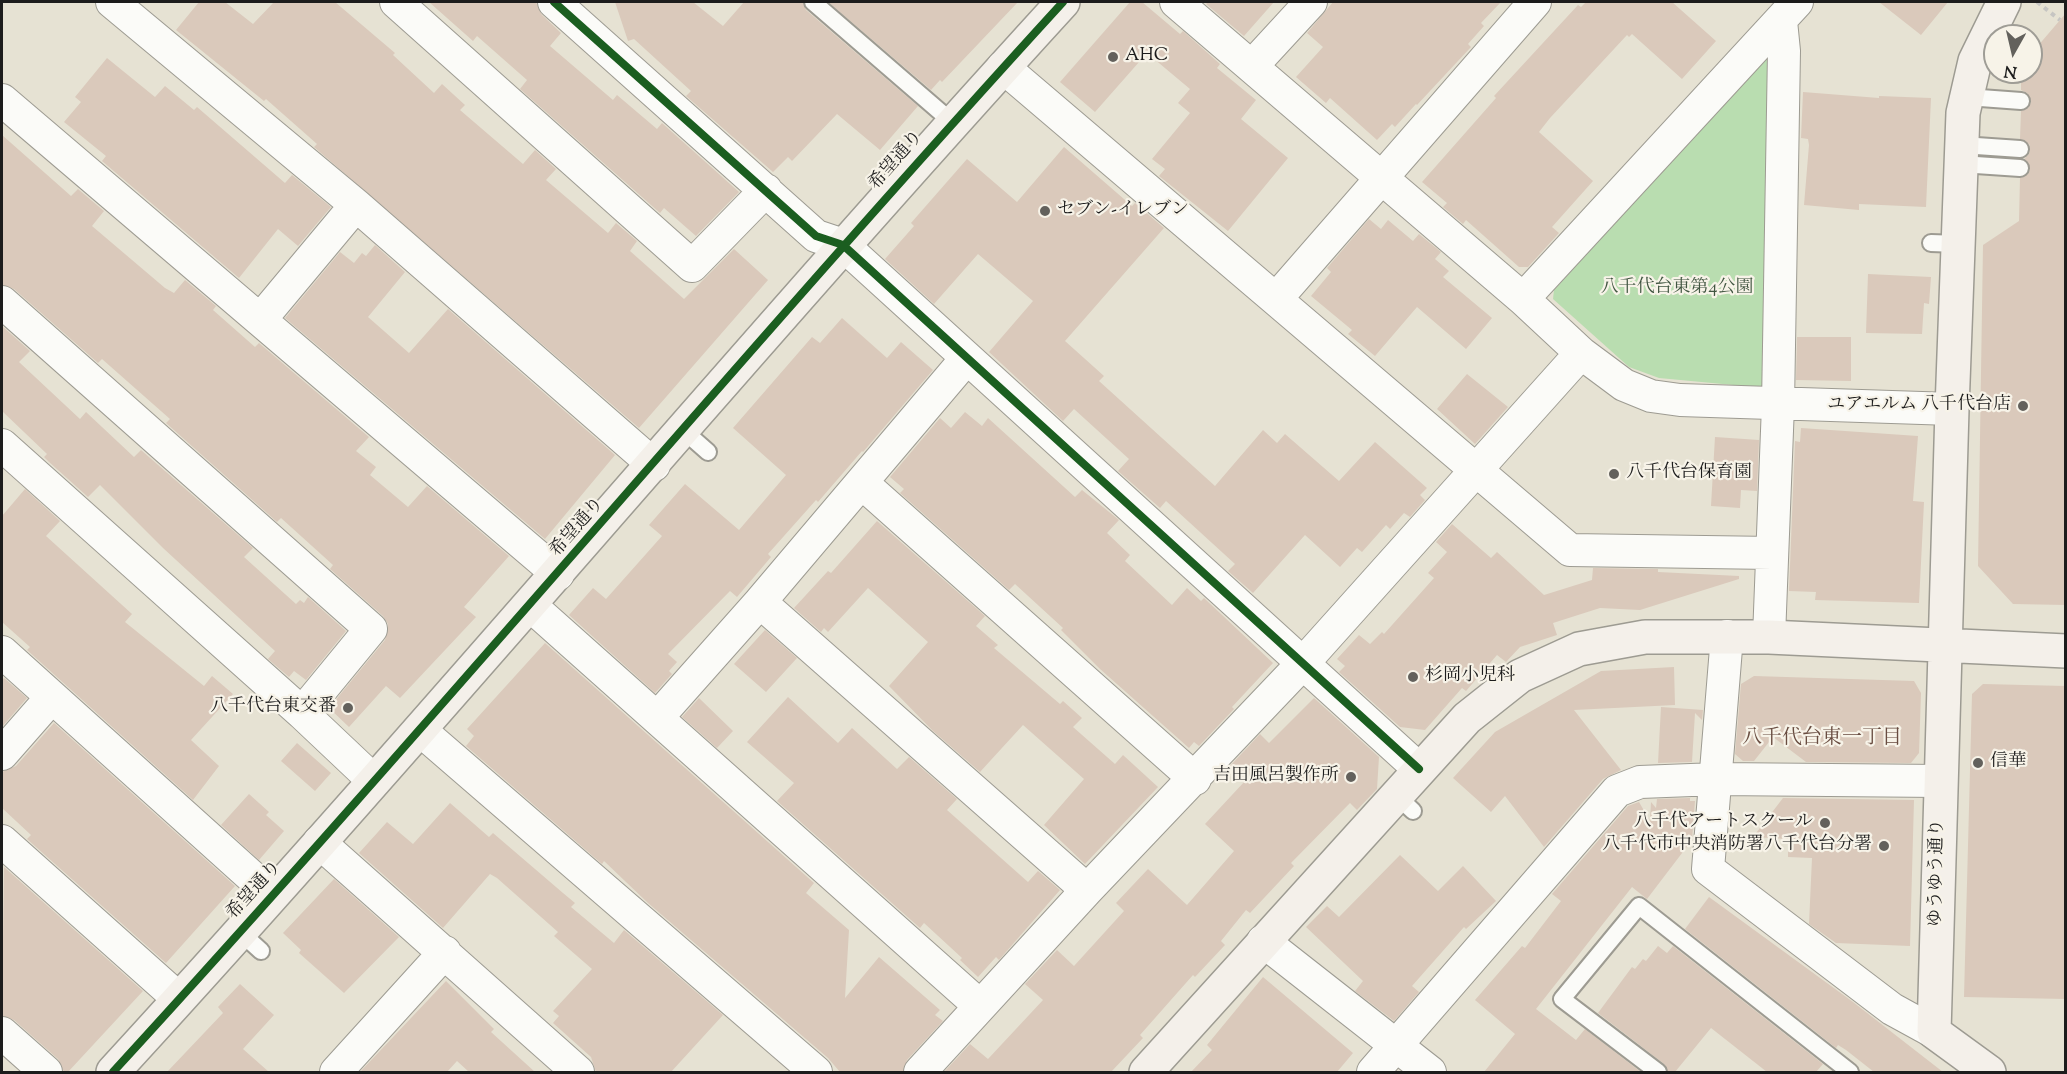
<!DOCTYPE html>
<html>
<head>
<meta charset="utf-8">
<style>
  body { margin:0 }
  #map { position:relative; width:2067px; height:1074px; overflow:hidden; background:#e6e2d3; font-family:"Sorts Mill Goudy",serif }
  canvas { display:block }
  .frame { position:absolute; inset:0; border:3px solid #1c1c1c; pointer-events:none }
  .north { position:absolute; left:1983px; top:24px; width:60px; height:60px; box-sizing:border-box; background:#f7f3e8; border:2px solid #9f9d96; border-radius:50%; rotate:188deg; font-size:16px; font-weight:700; line-height:24px; text-align:center; color:#1c1c1c }
  .north::after { content:''; display:block; margin:auto; width:21px; height:27px; background:#63615c; clip-path:polygon(50% 0,100% 100%,50% 72%,0 100%) }
</style>
</head>
<body>
<div id="map">
<canvas width="2067" height="1074"></canvas>
<div class="frame"></div>
<div class="north">N</div>
</div>
<script>
const ctx = document.querySelector('canvas').getContext('2d');
ctx.lineJoin = 'round';
function fill(path, color) {
  ctx.fillStyle = color;
  ctx.fill(path, 'evenodd');
}
function strokePath(path, color, width, dash) {
  ctx.strokeStyle = color;
  ctx.lineWidth = width;
  ctx.lineCap = dash ? 'butt' : 'round';
  ctx.setLineDash(dash || []);
  ctx.stroke(path);
}
function drawText(font, color, halo, rows, align = 'center') {
  ctx.font = font + ' "Sorts Mill Goudy","Noto Serif JP",serif';
  ctx.lineWidth = 4.5;
  ctx.setLineDash([]);
  ctx.textBaseline = 'middle';
  ctx.strokeStyle = halo;
  ctx.fillStyle = color;
  for (const [text, x, y, turn = 0] of rows) {
    ctx.save();
    ctx.translate(x, y);
    ctx.rotate((+turn || 0) * Math.PI / 180);
    ctx.textAlign = isNaN(turn) ? turn : align;
    if (halo) ctx.strokeText(text, 0, 0);
    ctx.fillText(text, 0, 0);
    ctx.restore();
  }
}
fill(new Path2D(`
  M1771,51L1765,388L1659,378L1629,367L1553,299L1554,290Z`), '#b9ddb0');
fill(new Path2D(`
  M199,2H225L253,24L274,2H335L395,53L393,55L434,93L442,84L465,105L460,110L523,164L535,150L556,169L546,180L608,233L616,223L637,241L630,251L684,299L734,249L768,280L639,428L314,147L317,144L266,99L264,101L176,30Z
  M429,2H536L542,15L561,33L550,46L613,100L617,95L657,129L662,123L739,192L696,236L664,208L660,213L520,89L527,80L477,36L473,41Z
  M615,2H693L723,26L744,2H803L806,10L918,106L880,150L837,114L792,161L788,157L773,172L686,96L691,91L634,39L628,41Z
  M828,2H1018L942,82L940,80L931,90Z
  M1130,2H1142L1180,34L1183,31L1220,64L1217,68L1256,100L1241,119L1288,158L1228,231L1159,176L1165,169L1152,159L1190,113L1178,103L1190,89L1147,53L1095,112L1060,82Z
  M1208,2H1274L1244,36L1206,4Z
  M1333,2H1501L1481,23L1484,26L1468,44L1471,47L1417,105L1416,104L1395,127L1392,124L1377,140L1330,98L1326,103L1296,77L1323,47L1307,33Z
  M1586,2H1672L1716,41L1682,79L1632,34L1629,37L1627,35L1550,118L1539,132L1593,181L1552,227L1559,233L1528,267H1519L1466,220L1463,224L1443,207L1447,203L1422,182L1496,98L1494,96L1578,5L1581,7Z
  M1879,2H1948L1921,35Z
  M2066,13V605L2013,604L1978,566L1983,245L2019,221L2020,178L2028,174L2030,168L2024,159L2029,154L2030,145L2020,139L2021,111L2029,107L2031,101L2027,93L2021,90V72H2031V54Z
  M107,58L155,97L165,86L194,110L197,107L285,183L292,175L331,207L298,246L278,229L239,278L102,161L106,156L64,122L81,102L75,97Z
  M1803,92L1879,98V96L1931,98L1926,207L1859,204V210L1804,205L1809,145L1808,139L1801,138Z
  M2,135L71,196L78,189L104,211L92,226L165,288L174,293L185,280L216,306L213,310L255,347L259,343L369,437L356,451L376,467L370,475L408,507L427,486L509,556L464,607L476,617L400,698L386,686L349,727L329,708L385,640L388,624L383,616L330,569L333,565L281,518L277,522L166,423L170,419L102,359L98,363L14,289L2,285Z
  M1064,147L1132,206L1135,203L1164,228L1065,341L1104,376L1099,381L1215,486L1263,430L1277,443L1285,434L1339,481L1375,442L1427,488L1420,495L1425,500L1410,517L1404,513L1390,529L1386,525L1362,552L1357,548L1340,567L1305,535L1253,593L1228,571L1235,564L1166,501L1160,508L1118,471L1129,459L1074,409L1063,421L989,352L1033,301L978,254L934,304L885,259L914,226L911,223L967,159L1017,202Z
  M1369,219L1381,229L1388,220L1413,241L1419,234L1441,252L1435,259L1449,271L1443,277L1492,318L1466,349L1417,307L1375,356L1348,334L1352,330L1311,296L1331,272L1327,268Z
  M375,245L405,272L368,317L409,353L448,309L615,455L545,539L285,318L340,252L354,263L362,253L366,256Z
  M1868,274L1931,277L1929,304L1924,303L1922,334L1866,333Z
  M842,318L887,358L901,342L933,370L863,452L862,451L818,502L816,500L768,554L771,557L737,597L730,591L668,654L677,662L669,671L672,674L655,693L569,615L593,588L606,599L662,536L649,525L685,484L739,530L786,475L733,428L812,337L820,343Z
  M2,326L30,351L19,362L80,419L86,412L134,457L141,450L253,548L244,557L296,604L300,600L304,603L308,597L346,631L306,680L294,671L289,677L268,659L275,651L163,548L100,485L88,497L49,462L44,457L47,454L2,411Z
  M1797,337H1851V381L1796,380Z
  M1467,374L1508,407L1475,444L1437,409Z
  M965,412L982,426L988,418L1075,497L1082,490L1119,520L1107,533L1130,555L1125,561L1172,605L1187,588L1201,601L1204,598L1273,663L1232,707L1234,709L1199,746L1194,742L1189,748L1100,669L1061,630L1063,628L1015,584L1009,590L900,493L904,489L890,477L940,418L951,428Z
  M1801,428L1918,436L1913,501L1924,502L1919,603L1815,600L1816,592L1789,591L1795,441L1800,442Z
  M1715,437L1759,440L1757,491L1741,490L1740,508L1711,506Z
  M25,489L60,521L46,536L132,614L125,622L204,686L212,676L233,694L191,740L219,766L193,800L27,650L30,647L2,622V516Z
  M877,521L985,616L976,626L998,645L994,648L1060,704L1063,701L1082,718L1073,727L1115,764L1123,755L1158,787L1085,864L1044,825L1084,779L1023,725L980,772L933,731L889,686L928,642L868,588L828,632L824,628L821,632L794,608L828,571L831,573Z
  M1452,524L1491,558L1497,552L1544,595L1592,580L1593,568L1658,569V572L1739,576V579L1640,610L1600,608L1553,623L1557,635L1520,647L1506,662L1497,655L1466,691L1462,688L1425,730L1400,727L1339,672L1345,666L1337,659L1359,635L1370,644L1382,632L1384,634L1434,578L1428,573L1447,552L1436,542Z
  M765,630L797,658L766,692L734,664Z
  M545,643L814,883L806,893L849,930L845,998L879,957L940,1010L935,1015L943,1021L907,1060L903,1072H840L828,1058L648,903L604,861L602,864L466,746L474,736L467,729Z
  M1674,667L1675,705L1574,710L1621,770L1603,779L1544,847L1505,796L1491,812L1453,778L1495,732L1601,671Z
  M1754,676L1914,681L1921,693L1919,753L1911,763L1806,762L1773,737L1754,761H1743L1735,754L1741,684Z
  M4,678L27,698L2,727V680Z
  M1983,684L2066,686V999L1964,997L1972,694Z
  M788,697L838,743L852,728L897,769L909,757L957,799L947,810L1028,882L1038,871L1060,890L999,960L996,957L978,977L960,960L962,958L924,923L920,928L777,801L794,783L747,742Z
  M699,698L733,731L717,748L682,717Z
  M1314,698L1379,757L1377,789L1357,810L1350,803L1291,863L1294,866L1250,913L1246,910L1221,941L1225,945L1195,977L1193,975L1140,1035L1143,1038L1111,1072H944L970,1044L988,1059L1043,1000L1025,984L1057,950L1074,966L1124,911L1116,903L1148,869L1187,905L1234,851L1205,824L1245,781L1230,766L1260,734L1269,743Z
  M1661,707L1703,710L1702,720L1695,713L1692,762L1658,763Z
  M54,723L235,886L166,963L27,839L31,835L2,808V772L16,766Z
  M297,743L331,773L315,791L281,761Z
  M249,794L269,812L266,815L284,831L259,860L221,825Z
  M1690,798V801H1695L1692,840L1647,899L1632,887L1536,1009L1576,1040L1585,1029L1641,1072H1484L1515,1034L1475,1000L1522,946L1525,948L1561,901L1552,894L1628,806L1639,802L1650,821L1651,802L1656,808L1657,799Z
  M1783,798L1914,800L1910,946L1836,943L1809,924L1812,858L1788,857V839L1753,837Z
  M450,803L489,837L493,833L563,893L575,903L571,907L614,943L624,930L723,1015L671,1072H596L591,1057L553,1023L559,1016L553,1011L592,969L554,936L558,932L497,878L490,874L443,928L359,853L387,822L413,844Z
  M1400,855L1438,891L1463,866L1496,901L1466,929L1464,927L1412,986L1419,992L1394,1021L1355,991L1363,981L1306,927L1327,906L1339,917Z
  M4,867L143,991L68,1072H64L58,1059L14,1020L2,1016Z
  M334,879L399,937L344,993L299,953L301,950L283,933Z
  M1709,897L1853,1002L1943,1072H1874L1846,1050L1838,1045L1836,1048L1685,929Z
  M1658,946L1667,953L1673,946L1823,1064L1816,1072H1767L1711,1028L1675,1072H1668L1664,1064L1598,1013L1632,967L1635,969L1643,959L1646,961Z
  M1263,977L1353,1053L1337,1072H1191L1212,1050L1207,1045Z
  M446,981L494,1029L491,1032L535,1072H469L457,1061L447,1072H360Z
  M240,984L274,1015L243,1049L269,1072H167L223,1013L218,1007Z`), '#dac9bb');
const lane = new Path2D(`
  M813,2L952,122
  M1967,97L2021,101
  M1962,145L2020,149
  M1961,164L2020,168
  M1931,243L1958,244
  M683,430L708,452
  M1396,795L1413,811
  M239,931L261,951
  M1658,1072L1562,999L1639,906L1850,1072`);
const street = new Path2D(`
  M112,2L356,205L654,465
  M396,2L692,266L766,190
  M554,2L816,236L843,245L1419,769
  M1176,2L1523,299L1581,353L1624,385L1651,396L1680,400L1952,409
  M1252,66L1311,2
  M1003,67L1570,550L1772,553
  M2,100L558,574
  M1276,299L1535,2
  M1523,299L1797,2
  M2,302L371,629L302,713
  M260,320L356,205
  M2,445L302,713L374,781
  M862,483L1195,779
  M760,602L1087,890
  M530,605L980,1006
  M1727,636L1708,869L1892,1009L1934,1032
  M1769,637L1778,405L1784,51L1781,21
  M2,652L272,895
  M657,718L760,602L966,359
  M420,730L816,1072
  M2,754L52,697
  M2,841L179,999
  M319,842L578,1072
  M1263,941L1430,1072
  M2,1033L46,1072
  M336,1072L445,952
  M920,1072L1087,890L1304,662L1581,353
  M1373,1072L1617,791L1640,782L1717,779L1941,781`);
const secondary = new Path2D(`
  M113,1072C435,721 741,354 1063,2
  M1146,1072L1467,718L1520,676L1579,649L1645,637H1769L2066,651
  M1989,1072L1934,1032L1952,409L1963,113L1975,61L2004,2`);
strokePath(lane, '#9d9b92', 20);
strokePath(street, '#9d9b92', 34);
strokePath(secondary, '#9d9b92', 36);
strokePath(new Path2D(`
  M2037,2L2060,20`), '#c6c5c2', 4, [4.5, 4.5]);
strokePath(lane, '#fbfbf8', 16);
strokePath(street, '#fbfbf8', 32);
strokePath(secondary, '#f4f0ea', 33);
strokePath(new Path2D(`
  M554,2L816,236L843,245L1419,769
  M113,1072C435,721 741,354 1063,2`), '#1b5e20', 8);
for (const [x, y, r, color] of [
  [1113,57,6,"#63615c"],
  [1045,211,6,"#63615c"],
  [2023,406,6,"#63615c"],
  [1614,474,6,"#63615c"],
  [1413,677,6,"#63615c"],
  [348,708,6,"#63615c"],
  [1978,763,6,"#63615c"],
  [1351,777,6,"#63615c"],
  [1825,823,6,"#63615c"],
  [1884,846,6,"#63615c"]
]) {
  const dot = new Path2D();
  dot.arc(x, y, r, 0, 2 * Math.PI);
  ctx.fillStyle = color;
  ctx.fill(dot);
  strokePath(dot, '#f7f3e8', 2);
}
drawText('18px', '#1c1c1c', '#f7f3e8', [
  ["AHC",1125,57],
  ["セブン-イレブン",1057,211],
  ["ユアエルム 八千代台店",2011,406,"right"],
  ["八千代台保育園",1626,474],
  ["杉岡小児科",1425,677],
  ["八千代台東交番",336,708,"right"],
  ["信華",1990,763],
  ["吉田風呂製作所",1339,777,"right"],
  ["八千代アートスクール",1813,823,"right"],
  ["八千代市中央消防署八千代台分署",1872,846,"right"]
], 'left');
drawText('18px', '#1c1c1c', '#f7f3e8', [
  ["希望通り",897,161,-49],
  ["希望通り",578,528,-49],
  ["ゆうゆう通り",1938,873,-89],
  ["希望通り",255,891,-48]
]);
drawText('18px', '#405540', '#f7f3e8', [
  ["八千代台東第4公園",1677,289]
]);
drawText('20px', '#684c40', '#f7f3e8', [
  ["八千代台東一丁目",1822,740]
]);
</script>
</body>
</html>
